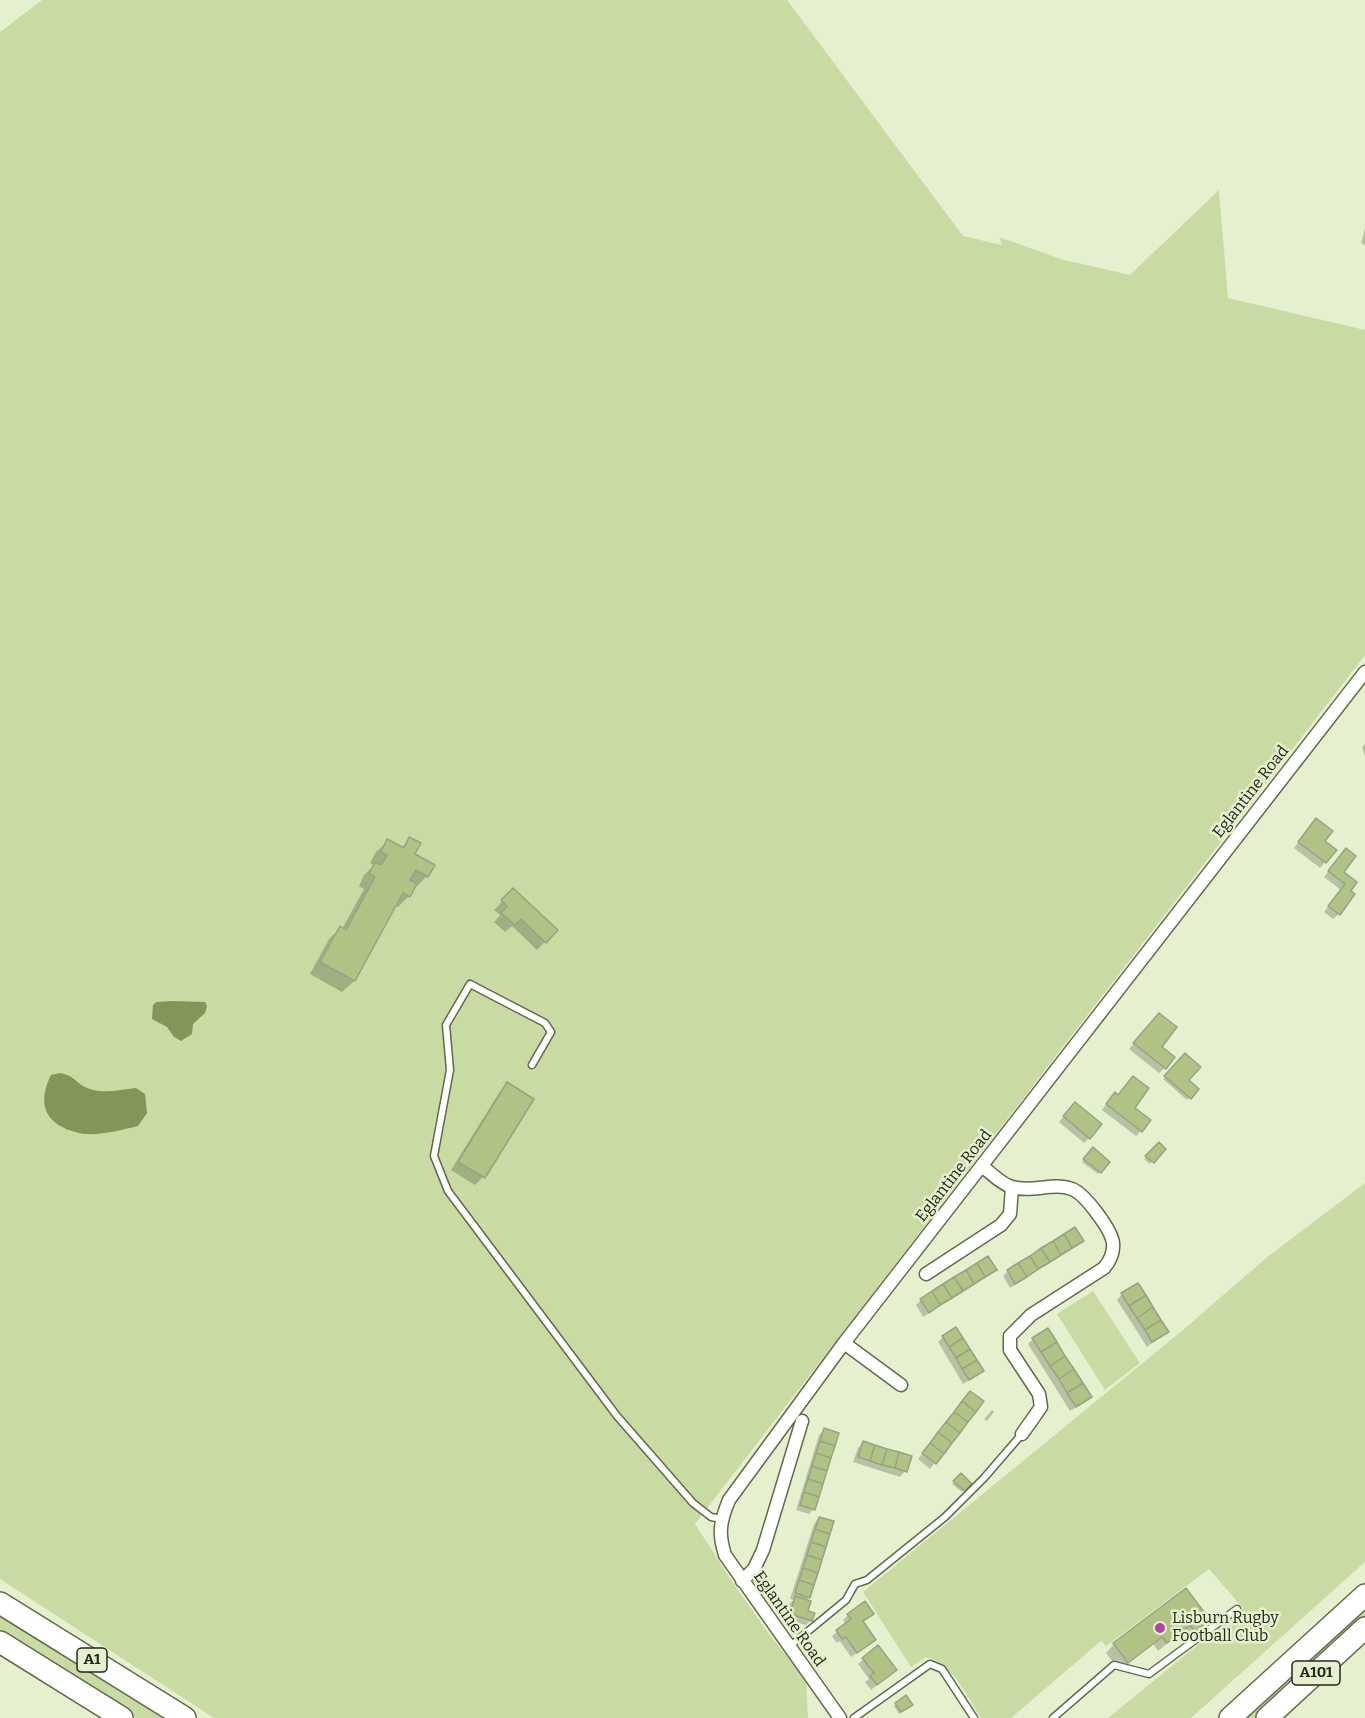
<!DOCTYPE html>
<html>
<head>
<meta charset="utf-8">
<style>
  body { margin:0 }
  canvas { display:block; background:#e5f1ce }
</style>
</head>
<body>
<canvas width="1365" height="1718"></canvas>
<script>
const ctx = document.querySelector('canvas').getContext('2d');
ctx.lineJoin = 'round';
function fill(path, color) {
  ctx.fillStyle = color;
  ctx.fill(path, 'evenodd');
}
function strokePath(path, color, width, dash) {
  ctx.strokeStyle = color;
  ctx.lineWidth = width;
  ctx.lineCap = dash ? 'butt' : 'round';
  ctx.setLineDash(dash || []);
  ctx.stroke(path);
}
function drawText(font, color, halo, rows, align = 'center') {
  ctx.font = font + ' Bitter,serif';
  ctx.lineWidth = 5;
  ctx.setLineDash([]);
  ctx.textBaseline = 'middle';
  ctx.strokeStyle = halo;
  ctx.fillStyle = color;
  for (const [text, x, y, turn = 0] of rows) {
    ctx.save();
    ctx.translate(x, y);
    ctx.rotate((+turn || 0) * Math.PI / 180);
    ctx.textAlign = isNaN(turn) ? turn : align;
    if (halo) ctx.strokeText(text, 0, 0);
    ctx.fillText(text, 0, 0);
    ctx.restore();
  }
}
fill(new Path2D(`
  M42,0H787L963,236L1002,245L999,237L1064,260L1130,275L1219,190L1228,298L1365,330V655L695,1524L733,1583L772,1638L806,1680L808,1718H214L0,1579V32Z
  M1365,1183V1562L1191,1718H1108L1243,1608L1209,1569L1106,1646L1101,1641L1011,1718H981C967,1697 953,1663 926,1657L911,1667L863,1592L1183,1330L1266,1258Z
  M1093,1291L1140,1363L1105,1390L1057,1314Z
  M1365,1608V1616L1253,1718H1245Z
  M0,1614L166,1718H136L0,1629Z`), '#c8dba2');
fill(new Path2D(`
  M172,1001L205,1002L207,1006L205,1013L193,1024L192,1034L181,1041L174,1037L167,1027L152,1019L153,1005L156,1002Z
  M60,1073C70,1075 73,1078 80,1084C97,1096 117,1090 136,1088L145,1094L147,1113L138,1126C121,1130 103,1135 86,1134C81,1134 76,1132 72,1131C43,1122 38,1101 51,1075Z`), '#839658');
fill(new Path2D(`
  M1365,228V245L1361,243Z
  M1365,744V756L1362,747Z
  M1311,825L1323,841L1335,850L1320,868L1294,848Z
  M410,839L413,855L427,876L416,887L414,886L409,896L398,907L395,906L354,981L342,992L310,974L329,939L340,928L342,929L364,889L359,886L364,875L374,865L370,863L376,852L388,841L401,848Z
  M1341,855L1342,873L1355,883L1339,914L1333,919L1324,912L1341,890L1324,877Z
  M513,890L556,930L537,950L512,926L505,932L494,922L500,915L494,910Z
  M1154,1020L1165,1068L1159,1073L1129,1049Z
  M1185,1055L1187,1080L1197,1089L1187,1100L1163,1079Z
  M508,1084L483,1177L475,1185L451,1170L499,1093Z
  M1110,1099L1133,1108L1141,1131L1136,1136L1102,1110Z
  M1070,1109L1089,1138L1084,1143L1059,1122Z
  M1159,1144L1164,1149L1150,1164L1144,1159Z
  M1093,1149L1108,1162L1098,1174L1082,1162Z
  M1082,1241L1077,1246L1010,1288L1003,1276L1008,1271Z
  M995,1270L990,1275L923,1317L916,1305L921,1300Z
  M1122,1294L1167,1332L1147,1347L1117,1300Z
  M943,1337L982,1371L976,1376L963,1384L938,1342Z
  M1033,1339L1090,1397L1084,1402L1070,1411L1028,1344Z
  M965,1398L982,1402L930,1469L918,1459Z
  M992,1410L994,1412L987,1421L984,1419Z
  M824,1430L814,1509L809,1514L796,1510L819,1435Z
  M863,1443L905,1471L900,1477L853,1462L858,1448Z
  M961,1475L970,1484L962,1492L952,1484Z
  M819,1518L809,1597L806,1601L807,1612L811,1620L806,1625L786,1620L790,1603L794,1600L790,1599L814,1524Z
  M872,1614L862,1622L869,1645L851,1657L840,1641L837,1643L832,1636L846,1625L843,1620L848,1615Z
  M1208,1620L1186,1639L1181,1632L1158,1651L1153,1644L1119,1670L1106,1653L1114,1644Z
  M877,1648L889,1675L871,1690L865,1682L869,1679L858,1664Z
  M896,1704L909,1707L899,1714L894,1706Z`), '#0003');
const building = new Path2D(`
  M1316,818L1333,831L1325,841L1337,850L1326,863L1298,842Z
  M409,837L421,843L415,854L435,865L428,877L416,870L410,880L417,884L410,897L403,893L355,981L320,962L340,926L346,930L375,877L369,874L375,862L381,865L387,855L381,852L387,839L404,848Z
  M1346,848L1356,856L1344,872L1357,882L1351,891L1355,894L1340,915L1328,906L1345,884L1328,871Z
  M513,888L558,930L546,943L521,919L515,925L501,913L507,906L501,900Z
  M1159,1013L1177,1027L1162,1047L1175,1057L1166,1069L1133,1043Z
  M1185,1053L1201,1067L1189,1080L1199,1089L1191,1099L1164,1076Z
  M1133,1076L1149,1088L1135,1108L1151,1120L1142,1132L1106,1104L1115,1092L1118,1095Z
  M507,1082L534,1099L485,1178L458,1162Z
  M1075,1102L1102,1124L1090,1139L1063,1116Z
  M1159,1142L1166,1149L1154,1163L1145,1156Z
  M1093,1147L1110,1162L1101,1173L1083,1159Z
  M1075,1227L1084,1241L1072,1248L1064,1234Z
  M1064,1234L1072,1248L1061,1255L1053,1241Z
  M1053,1241L1061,1255L1050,1262L1041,1248Z
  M1041,1248L1050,1262L1038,1269L1030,1256Z
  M988,1256L997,1270L985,1277L977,1263Z
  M1030,1256L1038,1269L1027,1277L1018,1263Z
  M977,1263L985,1277L974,1284L966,1270Z
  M1018,1263L1027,1277L1015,1284L1007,1270Z
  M966,1270L974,1284L963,1291L954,1277Z
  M954,1277L963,1291L952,1298L943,1284Z
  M1138,1283L1146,1295L1129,1306L1121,1293Z
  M943,1284L952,1298L940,1305L932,1291Z
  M932,1291L940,1305L929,1313L920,1299Z
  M1146,1295L1153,1307L1137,1318L1129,1306Z
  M1153,1307L1161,1320L1145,1330L1137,1318Z
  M1161,1320L1169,1332L1152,1342L1145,1330Z
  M956,1327L963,1338L949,1347L942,1336Z
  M1048,1328L1057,1342L1041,1352L1032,1338Z
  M963,1338L970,1349L956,1358L949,1347Z
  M1057,1342L1065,1356L1050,1366L1041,1352Z
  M970,1349L977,1360L962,1369L956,1358Z
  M1065,1356L1074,1369L1059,1379L1050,1366Z
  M977,1360L984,1371L969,1380L962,1369Z
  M1074,1369L1083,1383L1067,1393L1059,1379Z
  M1083,1383L1092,1397L1076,1407L1067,1393Z
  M970,1391L984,1401L976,1412L962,1401Z
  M962,1401L976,1412L968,1422L954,1412Z
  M954,1412L968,1422L960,1433L946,1422Z
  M946,1422L960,1433L952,1443L938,1432Z
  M824,1428L839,1433L835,1446L820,1441Z
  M938,1432L952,1443L944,1454L930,1443Z
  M820,1441L835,1446L831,1458L816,1453Z
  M863,1441L875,1445L870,1461L858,1457Z
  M930,1443L944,1454L936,1464L922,1453Z
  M875,1445L887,1449L882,1465L870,1461Z
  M887,1449L899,1452L895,1468L882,1465Z
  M899,1452L912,1456L907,1472L895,1468Z
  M816,1453L831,1458L827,1471L812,1466Z
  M812,1466L827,1471L823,1484L808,1479Z
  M961,1473L972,1484L965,1491L953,1481Z
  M808,1479L823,1484L819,1497L804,1492Z
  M804,1492L819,1497L815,1510L800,1505Z
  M819,1517L834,1521L830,1534L815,1529Z
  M815,1529L830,1534L826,1547L811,1542Z
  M811,1542L826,1547L822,1560L807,1555Z
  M807,1555L822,1560L818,1573L803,1568Z
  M803,1568L818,1573L814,1585L799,1580Z
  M799,1580L814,1585L810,1598L795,1593Z
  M1186,1588L1210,1620L1195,1632L1190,1625L1167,1643L1162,1637L1128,1663L1113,1643Z
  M795,1596L811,1601L808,1611L815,1613L812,1621L790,1614Z
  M865,1601L874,1614L863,1621L876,1640L857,1653L846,1637L842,1639L836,1630L851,1619L847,1614Z
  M878,1645L897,1670L877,1685L870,1676L874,1673L862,1658Z
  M906,1695L913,1705L901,1712L895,1703Z`);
fill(building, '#aec384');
strokePath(building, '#98a382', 1.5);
const service = new Path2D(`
  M532,1065L551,1032L545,1023L470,984L446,1025L450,1070L434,1156L448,1191L617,1416L693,1503L711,1517L722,1519
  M790,1646L846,1600L855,1584L867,1580L945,1517L984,1478L1022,1434
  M854,1718L930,1664L942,1669L974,1718
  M1053,1718L1114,1665L1149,1674L1237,1609`);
const minor = new Path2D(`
  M982,1166C991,1173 1001,1184 1012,1187C1032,1193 1053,1182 1072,1189C1085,1194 1111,1229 1113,1243C1114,1253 1110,1261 1104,1268L1031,1315L1010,1336V1350L1039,1394L1041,1407L1022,1434
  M926,1274L1001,1225L1010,1214L1012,1187
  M844,1343L901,1385
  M742,1581L754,1569L763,1550L802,1421
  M840,1718L725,1555C718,1533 720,1522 729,1500L844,1343L1365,672`);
const trunk = new Path2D(`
  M0,1603L185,1718
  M0,1642L122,1718
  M1230,1718L1365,1595
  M1267,1718L1365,1628`);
strokePath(service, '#616b4c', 9);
strokePath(minor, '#616b4c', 15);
strokePath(trunk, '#616b4c', 24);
strokePath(service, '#fff', 6);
strokePath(minor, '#fff', 12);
strokePath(trunk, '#fff', 21);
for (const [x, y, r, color] of [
  [1160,1628,6,"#b245a4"]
]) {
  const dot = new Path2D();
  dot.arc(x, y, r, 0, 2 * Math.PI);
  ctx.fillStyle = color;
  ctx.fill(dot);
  strokePath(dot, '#e5f1ce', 2);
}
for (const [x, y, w] of [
  [92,1660,30],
  [1316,1673,48]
]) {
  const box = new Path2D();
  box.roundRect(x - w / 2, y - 12, w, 24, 4.5);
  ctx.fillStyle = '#e5f1ce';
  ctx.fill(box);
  strokePath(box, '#23271a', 1.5);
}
drawText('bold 15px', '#23271a', null, [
  ["A1",92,1660],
  ["A101",1316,1673]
]);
drawText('16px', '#23271a', '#e5f1ce', [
  ["Eglantine Road",1251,792,-52],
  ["Eglantine Road",954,1176,-52],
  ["Eglantine Road",789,1619,55]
]);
drawText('16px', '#23271a', '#e5f1ce', [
  ["Lisburn Rugby",1172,1619],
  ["Football Club",1172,1637]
], 'left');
</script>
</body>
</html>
